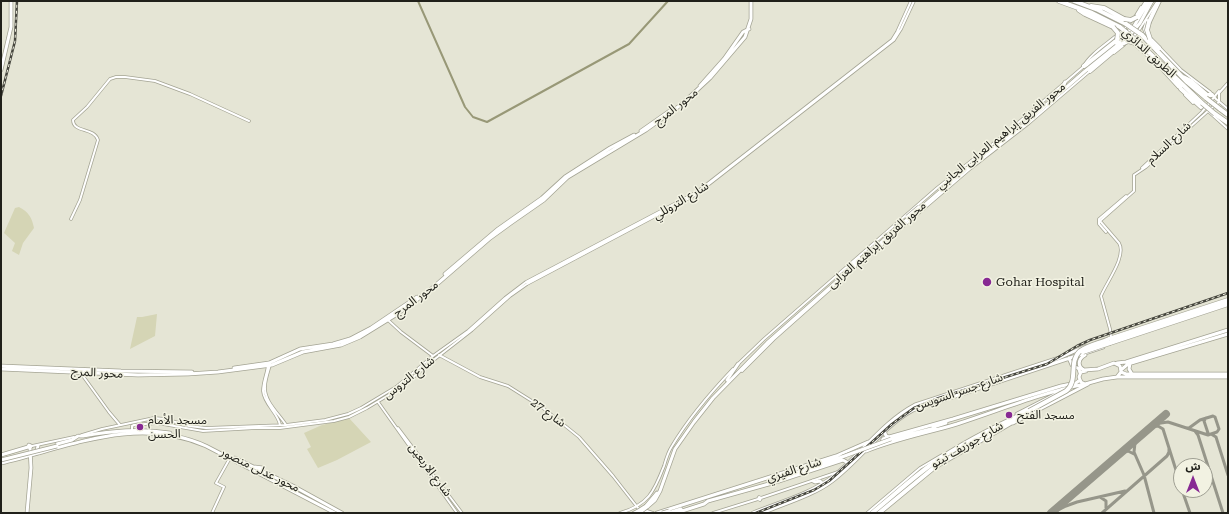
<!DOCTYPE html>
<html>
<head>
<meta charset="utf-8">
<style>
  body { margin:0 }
  #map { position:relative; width:1229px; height:514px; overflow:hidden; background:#e5e5d5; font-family:"Roboto Serif","Noto Sans Arabic",serif }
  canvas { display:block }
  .frame { position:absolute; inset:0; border:2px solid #20201a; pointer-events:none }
  .north { position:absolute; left:1173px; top:458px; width:40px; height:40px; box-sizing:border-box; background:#f2f2e2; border:1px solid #9e9e92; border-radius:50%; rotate:0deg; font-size:11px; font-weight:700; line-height:16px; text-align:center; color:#20201a }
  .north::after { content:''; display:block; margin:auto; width:14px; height:18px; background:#872993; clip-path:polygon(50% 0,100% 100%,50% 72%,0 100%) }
</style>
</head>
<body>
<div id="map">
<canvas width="1229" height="514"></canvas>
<div class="frame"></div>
<div class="north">ش</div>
</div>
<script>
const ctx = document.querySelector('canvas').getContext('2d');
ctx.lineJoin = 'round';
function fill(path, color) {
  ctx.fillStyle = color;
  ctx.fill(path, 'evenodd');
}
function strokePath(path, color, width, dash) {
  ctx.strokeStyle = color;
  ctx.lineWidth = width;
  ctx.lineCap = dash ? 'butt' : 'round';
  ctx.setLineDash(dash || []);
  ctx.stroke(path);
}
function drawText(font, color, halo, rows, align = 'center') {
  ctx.font = font + ' "Roboto Serif","Noto Sans Arabic",serif';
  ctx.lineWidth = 3;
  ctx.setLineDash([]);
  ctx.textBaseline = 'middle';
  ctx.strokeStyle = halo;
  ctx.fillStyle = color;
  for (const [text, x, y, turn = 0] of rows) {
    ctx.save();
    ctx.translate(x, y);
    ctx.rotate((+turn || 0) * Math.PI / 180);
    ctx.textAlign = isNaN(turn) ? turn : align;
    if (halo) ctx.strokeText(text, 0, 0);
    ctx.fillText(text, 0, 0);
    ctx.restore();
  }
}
fill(new Path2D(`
  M19,207C29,212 32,218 34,228L23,243L19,255L12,251L15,243L4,233L15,208Z
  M157,314L155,336L130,349L137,317H142Z
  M349,418L371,442L337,460L318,468L307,449L311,447L304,433L322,425Z`), '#d5d5b5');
strokePath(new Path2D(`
  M418,1L465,107L473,117L487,122L629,44L668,1`), '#989877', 2);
strokePath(new Path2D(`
  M1154,424L1168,422L1208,435L1217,432L1219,429L1215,417L1213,416L1200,420L1189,428H1187
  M1150,427L1158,426L1163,429L1181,486
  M1195,431L1198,435L1223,513
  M1206,434L1208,433L1204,421L1206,418
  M1211,434L1216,437L1228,475
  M1138,438L1135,443L1134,452L1144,475L1154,513
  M1121,453L1128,451L1134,454
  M1182,490L1190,513
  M1100,497L1106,501V508
  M1052,513L1066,506L1077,502L1125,491
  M1102,513L1167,456L1169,452V448`), '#96968a', 3);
strokePath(new Path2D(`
  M1051,513L1166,414`), '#96968a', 8);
const minor = new Path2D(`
  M1135,17L1141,7
  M1147,20L1144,29L1145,32L1148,35
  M1132,38L1139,30L1157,2
  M1134,44L1158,65L1178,87
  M1159,47L1181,70L1210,92L1216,99L1228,109
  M1114,53L1124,45
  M1185,95L1193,103
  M1208,111L1228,129
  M1012,128L1083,67C1093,49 1119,38 1132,20
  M1142,168L1202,112L1219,91
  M71,219L80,200L98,140C94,127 73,133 73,120L87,107L110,79L116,77H125L155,81L190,94L249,121
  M1106,232L1099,224V219L1126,196
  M865,259L971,168L1029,123L1090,71
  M388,320L401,332L433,356
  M1111,337L1110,329L1101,296C1106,283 1127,256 1119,243L1100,221L1134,191V175L1146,167L1174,142L1178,143L1177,139L1208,111L1219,102V93L1228,83
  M439,355L480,377L508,386L543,408L579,437L613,476L638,508L649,513
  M738,364L764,339L937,188L1009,131
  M268,365C267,374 263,382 263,391C264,404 278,413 280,425
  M270,365C268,372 265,380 265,387C264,401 279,414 286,425
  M742,371L774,339L855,267
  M83,372V376L109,412L120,425
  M378,402L457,513
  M398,428L462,513
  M132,430V426L134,425L157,423L203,431L256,428H280L334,421L349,417L367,408L402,387L431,362L472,330L510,296L527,284L695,195L894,40L901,29L914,1
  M82,435L102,429L154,418L165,419L189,426L206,428L286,425L325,420L348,414L361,408L396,387L433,356L468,331L505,298L526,282L697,192L892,40L897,32L911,1
  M32,446L74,437
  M759,497L761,498L760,500L758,499Z
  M761,498L838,472
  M647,511L653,513
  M212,513L224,487L216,483L230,458
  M620,513C648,505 654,492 664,466C666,459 668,452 672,446C687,421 713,390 733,369
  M713,513L758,499
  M867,513L920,468L942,455`);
const major = new Path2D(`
  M1116,43L1134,26L1149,1
  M1,70L11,27V1
  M700,86L724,59L743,32L749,29
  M1063,88L1065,82
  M641,131L671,110
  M1008,131L1017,127
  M920,209L965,170L1022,126L1084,72L1130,35L1140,23L1152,1
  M850,267L859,258
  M445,274L498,229L542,198L565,177L610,148L634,135
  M1085,355C1078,359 1077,366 1084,370L1098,369L1114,363L1120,366L1121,372L1117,377L1103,379L1085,384L1081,382L1079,377L1081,372L1086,371
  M1069,358L1072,365L1079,369L1080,373
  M1117,363L1126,362L1228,330
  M1130,364L1129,369L1132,374
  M1,366L121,371L192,372
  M234,368L269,363L300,349L333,344L350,339L371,328L417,297
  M1,369L138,375L188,374L218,372L272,365L303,352L341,345L360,337L394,316L429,291L489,239L511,223L544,200L568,177L646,130L682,104L710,78L745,37L751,19V1
  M1121,370L1128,364L1228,334
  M1121,372L1126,374H1228
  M1117,377H1228
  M727,380L738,364
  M1017,414L1058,393
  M1013,423L1088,384
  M933,427L946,423
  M885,433L886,436L889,437L953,419L1061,386L1076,383L1080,380
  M80,436H83C112,431 140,428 170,433
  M891,439L935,428
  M57,444L72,440L78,436
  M884,444L882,442L883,439L889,437
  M29,445L31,446L30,448L28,447Z
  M38,446L37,450L39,453
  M866,451C895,439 927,433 957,424C1000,410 1041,393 1085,384
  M1,455L28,447
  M235,458L293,486L342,513
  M1,463C69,447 137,415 206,446L335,513
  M255,467L263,468
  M789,475L842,457
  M813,481L815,482L820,481L823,484
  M646,506L657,493
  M647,507L655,500L660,491L675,449L694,422L713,398L767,343L909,218
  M27,513L31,468L30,448
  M634,513L638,511
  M657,513L836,456L868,442
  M668,513L681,509
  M676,513L704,504L708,501L776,482L843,460L848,463
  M753,513C780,502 811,494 834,476C862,453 883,422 915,405L1059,358L1086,346
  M762,513C783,504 814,495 832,481C860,460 882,427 913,410L1103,347`);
const highway = new Path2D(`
  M1059,1L1092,13L1120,27
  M1074,1L1098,10L1126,24
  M1091,6L1104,8L1124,19
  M1079,10L1085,14L1113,27
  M1137,17L1147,1
  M1149,22L1159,1
  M1142,35L1187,82L1206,98
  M1150,39L1159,48
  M1137,41L1202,103
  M1084,66L1087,64L1117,40
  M1090,71L1122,44
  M1172,75L1181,89L1201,107
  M1183,77L1191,81L1207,95H1212
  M1220,109L1228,115
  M1215,114L1228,123
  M1109,339L1228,300
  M1110,343L1228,304
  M872,513C892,497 911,479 932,464C962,443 996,426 1029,411
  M879,513L936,466L1021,417`);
strokePath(minor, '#a4a494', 3.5);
strokePath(major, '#a4a494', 4.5);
strokePath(highway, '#a4a494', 5.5);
strokePath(minor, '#fff', 2);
strokePath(major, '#fff', 3);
strokePath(highway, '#fff', 4);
const rail = new Path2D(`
  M1,96L15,41L17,1
  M756,513L814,490L829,481L892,424L914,408L939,398L1047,364L1077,346L1090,340L1228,293`);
strokePath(rail, '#46463e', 2.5);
strokePath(rail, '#f2f2e2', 1, [3]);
const majorBridge = new Path2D(`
  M907,217L919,207
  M842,457L891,439
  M1,460L57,446
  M638,511L646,506
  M639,513L647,507
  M662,513L669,511`);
const highwayBridge = new Path2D(`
  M1124,19L1131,20L1137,17
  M1149,22L1147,30L1150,39
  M1126,24L1142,35
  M1113,27L1118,33L1117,40
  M1120,27L1137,41
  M1122,44L1128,41L1136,43
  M1206,98L1220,109
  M1202,103L1215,114
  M1083,352L1110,343
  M1029,411L1066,391C1079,381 1068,362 1080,351C1088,345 1100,343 1109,339`);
strokePath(majorBridge, '#a4a494', 4.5, []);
strokePath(highwayBridge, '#a4a494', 5.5, []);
strokePath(majorBridge, '#fff', 3);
strokePath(highwayBridge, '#fff', 4);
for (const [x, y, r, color] of [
  [987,282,5,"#872993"],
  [1009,415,4,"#872993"],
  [140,427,4,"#872993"]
]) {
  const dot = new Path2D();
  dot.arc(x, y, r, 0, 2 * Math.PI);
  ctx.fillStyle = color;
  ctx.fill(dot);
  strokePath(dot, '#f2f2e2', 1.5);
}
drawText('12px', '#20201a', '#f2f2e2', [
  ["الطريق الدائري",1149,53,42],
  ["محور المرج",676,107,-38],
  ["محور الفريق إبراهيم العرابى الجانبي",1001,136,-39],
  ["شارع السلام",1169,143,-43],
  ["شارع التروللي",681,201,-31],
  ["محور الفريق إبراهيم العرابى",877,245,-41],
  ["محور المرج",416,299,-37],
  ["محور المرج",97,373,3],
  ["شارع التروس",409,378,-38],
  ["شارع جسر السويس",959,392,-19],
  ["شارع 27",548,413,36],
  ["شارع جوزيف تيتو",967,445,-30],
  ["محور عدلى منصور",260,470,26],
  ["شارع الاربعين",430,470,53],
  ["شارع الفيزي",794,470,-18]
]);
drawText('12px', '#20201a', '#f2f2e2', [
  ["Gohar Hospital",996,282],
  ["مسجد الفتح",1017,415],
  ["مسجد الأمام",148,420],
  ["الحسن",148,434]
], 'left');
</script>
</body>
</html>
